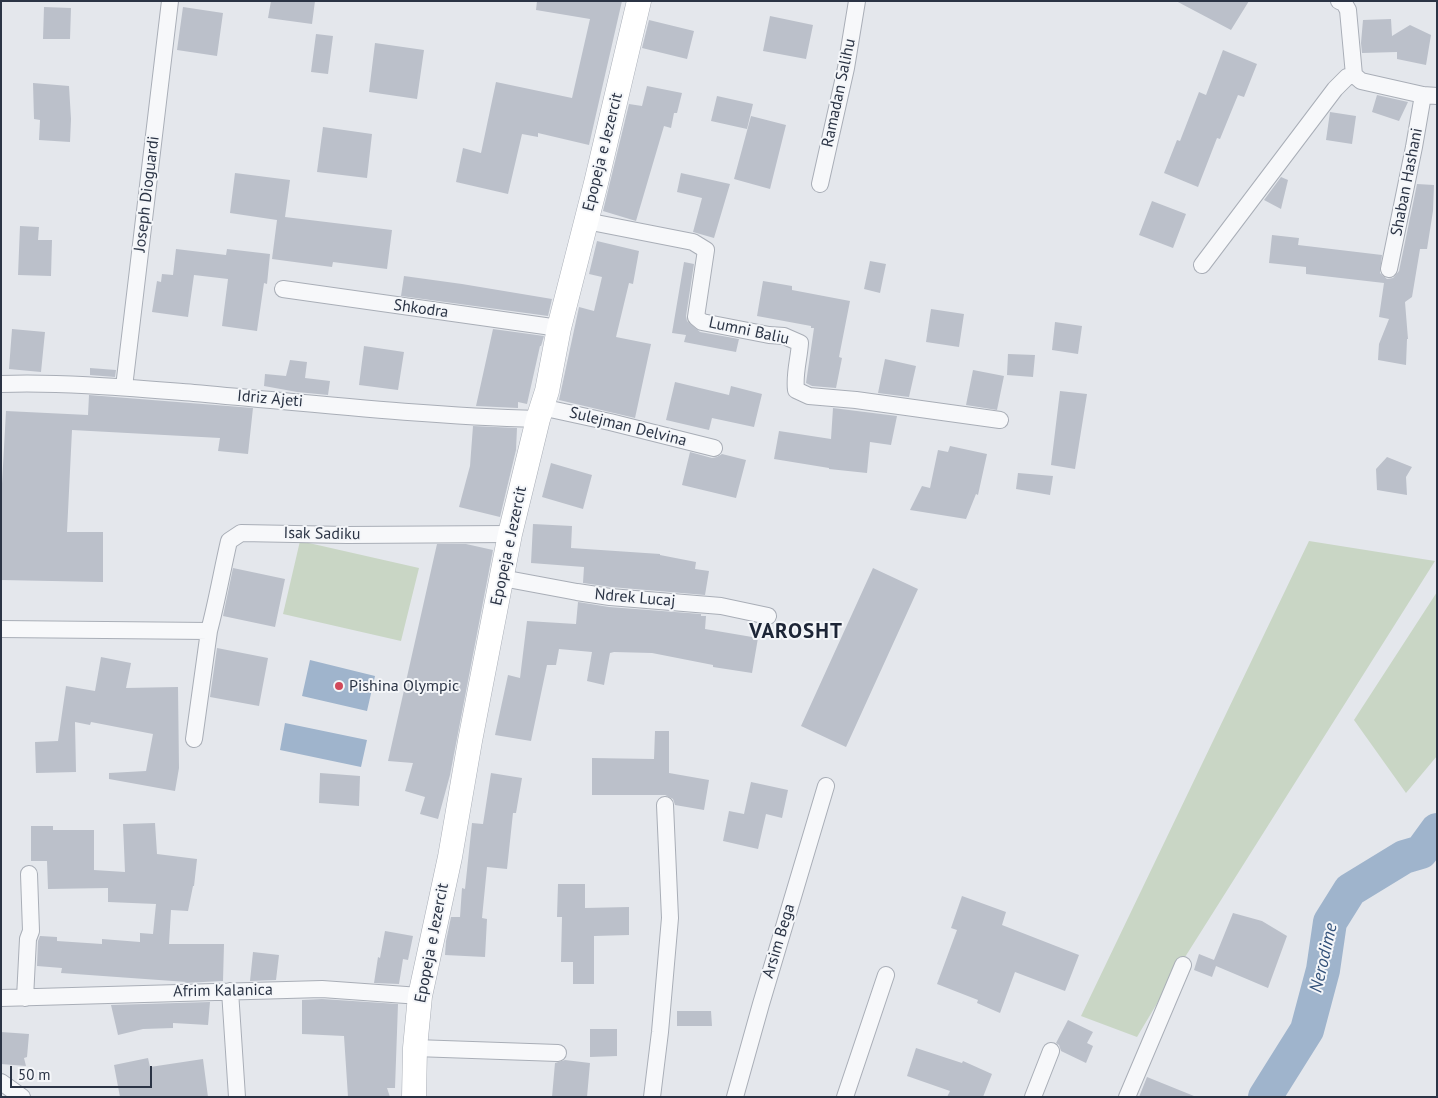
<!DOCTYPE html>
<html>
<head>
<meta charset="utf-8">
<style>
  body { margin:0 }
  #map { position:relative; width:1438px; height:1098px; overflow:hidden; background:#e4e7ec; font-family:"PT Sans",sans-serif }
  canvas { display:block }
  .frame { position:absolute; inset:0; border:2px solid #2b3445; pointer-events:none }
  .scale { position:absolute; left:10px; top:1066px; width:142px; height:22px; box-sizing:border-box; border:2px solid #2b3445; border-top:0; padding-left:6px; font-size:15px; line-height:18px; white-space:nowrap; color:#2b3445; -webkit-text-stroke:4px #f4f6f9; paint-order:stroke }
</style>
</head>
<body>
<div id="map">
<canvas width="1438" height="1098"></canvas>
<div class="frame"></div>
<div class="scale">50 m</div>
</div>
<script>
const ctx = document.querySelector('canvas').getContext('2d');
ctx.lineJoin = 'round';
function fill(path, color) {
  ctx.fillStyle = color;
  ctx.fill(path, 'evenodd');
}
function strokePath(path, color, width, dash) {
  ctx.strokeStyle = color;
  ctx.lineWidth = width;
  ctx.lineCap = dash ? 'butt' : 'round';
  ctx.setLineDash(dash || []);
  ctx.stroke(path);
}
function drawText(font, color, halo, rows, align = 'center') {
  ctx.font = font + ' "PT Sans",sans-serif';
  ctx.lineWidth = 4;
  ctx.setLineDash([]);
  ctx.textBaseline = 'middle';
  ctx.strokeStyle = halo;
  ctx.fillStyle = color;
  for (const [text, x, y, turn = 0] of rows) {
    ctx.save();
    ctx.translate(x, y);
    ctx.rotate((+turn || 0) * Math.PI / 180);
    ctx.textAlign = isNaN(turn) ? turn : align;
    if (halo) ctx.strokeText(text, 0, 0);
    ctx.fillText(text, 0, 0);
    ctx.restore();
  }
}
fill(new Path2D(`
  M300,541L419,568L401,641L283,614Z
  M1309,541L1435,561L1180,965L1137,1037L1081,1016Z
  M1437,592V756L1406,793L1354,720Z`), '#c9d6c5');
fill(new Path2D(`
  M310,660L375,676L367,711L302,696Z
  M285,723L367,740L361,767L280,750Z`), '#9fb4cc');
strokePath(new Path2D(`
  M1265,1097L1307,1030L1323,970L1330,922L1350,890L1404,857L1421,852L1437,830`), '#9fb4cc', 34);
fill(new Path2D(`
  M271,1H315L312,24L268,18Z
  M537,1H622L589,145L538,133V137L522,134L508,194L456,182L463,148L481,153L496,82L572,98L590,19L536,10Z
  M1176,1H1249L1231,30Z
  M44,7L71,8L70,39H43Z
  M183,7L223,13L217,56L177,50Z
  M770,16L813,25L806,59L763,51Z
  M1391,19L1392,36L1410,25L1431,35L1426,65L1397,59V52L1362,53L1361,43L1363,20Z
  M649,20L694,31L687,59L642,48Z
  M316,34L333,36L328,74L311,72Z
  M375,43L424,50L417,99L369,92Z
  M1223,50L1257,64L1244,97L1238,95L1220,139L1217,138L1198,187L1164,173L1177,140L1180,141L1199,92L1206,95Z
  M33,83L69,86L71,119L70,142L39,140L40,120L34,119Z
  M647,86L682,93L677,113H674L671,128L664,126L636,221L603,211L629,104L642,106Z
  M1377,95L1408,102L1399,121L1372,112Z
  M717,96L753,104L747,129L711,121Z
  M1330,112L1356,116L1352,144L1326,140Z
  M751,116L786,125L770,189L734,179Z
  M323,127L372,134L367,178L317,172Z
  M235,173L290,180L285,217L392,230L387,269L333,262L332,267L272,259L277,220L230,213Z
  M681,173L730,184L714,238L693,232L702,198L677,192Z
  M1281,177L1288,180L1281,209L1264,200Z
  M1417,184L1434,185L1433,211L1427,249H1420L1412,297L1405,302L1408,339H1407L1406,365L1378,360L1379,344L1389,319L1379,317L1384,283L1306,274V267L1269,263L1272,235L1299,238L1298,245L1382,255L1380,273L1387,279L1393,278L1399,271Z
  M1152,201L1186,214L1173,248L1139,235Z
  M20,226L39,227L38,240H52L51,276L18,275Z
  M597,241L639,251L633,284L629,283L616,337L651,344L635,418L559,400L579,307L594,311L602,277L589,274Z
  M176,249L226,255L227,249L270,254L267,284L264,283L257,331L222,326L228,279L194,275L188,317L152,312L157,281L161,282L162,274L173,275Z
  M870,261L886,264L880,293L864,289Z
  M684,262L694,264L686,316L687,321L700,332L739,339L736,352L684,342L686,335L672,333Z
  M404,276L462,284L552,299L548,316L401,296Z
  M763,281L792,286V290L850,301L839,357L842,358L836,388L812,386L806,383L814,328H811V326L757,316Z
  M931,309L964,314L959,347L926,342Z
  M1055,322L1082,326L1078,354L1052,350Z
  M12,329L45,332L41,372L9,369Z
  M493,329L544,336L541,346H540L527,404L518,402V408L476,406Z
  M364,346L404,352L398,390L359,385Z
  M1008,354L1035,355L1033,377L1007,375Z
  M885,359L916,366L909,397L878,393Z
  M290,360L307,362L305,378L330,381L328,395L297,392L264,386L265,374L286,376Z
  M90,368L116,370L115,377L90,375Z
  M973,370L1004,376L997,410L966,405Z
  M675,382L729,395L731,386L762,394L754,427L712,418L709,430L666,420Z
  M1060,391L1087,394L1075,469L1051,465Z
  M89,395L253,408L248,454L218,451L220,438L72,430L67,532H103V582L1,580V502L6,411L88,415Z
  M833,408L897,416L891,445L870,442L867,473L829,469V468L774,459L779,431L831,439Z
  M473,426L517,428L516,450L500,517L459,507L470,466Z
  M950,446L987,454L978,495L976,494L966,519L910,510L922,486L930,488L938,450L948,452Z
  M690,452L712,458L717,457L722,454L746,460L736,498L682,485Z
  M1387,457L1412,467L1406,477L1407,495L1377,490L1376,469Z
  M551,463L592,475L583,509L542,497Z
  M1018,473L1053,476L1050,495L1016,489Z
  M533,524L572,526L571,548L660,554V555L696,562L695,569L709,571L705,595L611,587L583,583L584,567L531,563Z
  M437,544H466L493,550L450,775L438,819L420,814L425,797L405,791L413,763L388,761Z
  M233,568L285,579L275,627L223,616Z
  M873,568L918,589L846,747L801,726Z
  M578,602L609,607L701,614V616H706L705,629L758,638L752,673L713,667V665L652,653L614,652L610,653L604,685L587,681L592,652L559,649L556,665H547L531,741L495,735L508,675L520,678L527,621L576,624Z
  M217,648L268,658L259,706L210,697Z
  M101,657L131,663L126,688L178,687L179,768L175,791L109,779V773L146,771L153,734L91,722L90,725L75,722L76,772L36,773L35,742L58,741L66,686L95,691Z
  M655,731H669V773L709,780L704,810L675,805L673,799L665,795H592V758L654,759Z
  M320,773L360,776L359,806L319,803Z
  M491,773L522,778L516,813H513L507,869L487,867L482,918L487,919L485,957L445,955L446,941L451,917H460L462,888L465,889L472,823L483,824Z
  M751,782L788,790L782,818L766,814L758,849L723,841L729,811L744,814Z
  M155,823L157,854L197,859L194,886H193L188,911L171,910L169,944H224L223,981L184,983L187,982L61,973L62,968L37,966L38,941L40,936L57,937V941L102,944V939L140,942V933L153,934L156,904L108,902V888L48,889L47,861H31V826H53V830H94V870L125,872L123,824Z
  M558,884H585V908L629,907V935L594,936V984H573V962H561L562,917H557Z
  M962,896L1006,912L1002,925L1079,955L1065,991L1015,972L1000,1013L977,1003L978,1000L937,984L957,930L951,928Z
  M1233,913L1262,921L1287,936L1268,988L1216,966L1212,977L1194,970L1199,954L1214,960Z
  M385,931L413,936L408,960L403,959L399,984L374,983L378,957L380,958Z
  M253,952L279,955L276,980L250,981Z
  M322,999L398,1004L395,1088H387L390,1097H348L344,1036L302,1034V1000Z
  M210,1002L208,1025L173,1023V1028L143,1029L118,1035L111,1005Z
  M677,1011H711L712,1026H677Z
  M1068,1020L1093,1032L1087,1043L1093,1046L1086,1063L1061,1051L1059,1045L1056,1043Z
  M590,1029H617V1056L590,1057Z
  M1,1032L29,1034L27,1057L24,1058L26,1066L1,1064Z
  M916,1048L962,1063L963,1061L992,1074L983,1097H947L950,1091L907,1076Z
  M148,1058L150,1067L203,1059L208,1097H120L114,1065Z
  M565,1060L590,1063L587,1097H552L555,1063Z
  M1147,1077L1194,1096V1097H1139Z`), '#bbc0ca');
const minor = new Path2D(`
  M1339,1L1344,3L1348,10L1354,75L1361,81L1423,95L1437,96
  M820,184L846,68L857,1
  M586,221L693,242L706,250L696,317L702,322L769,335L784,336L800,343C799,359 794,374 796,390L809,396L856,400L1000,420
  M1202,265L1335,89L1347,77L1354,75
  M1389,269L1414,147L1423,95
  M283,289L559,328
  M1,384C66,382 130,388 194,393C308,403 423,416 538,419
  M124,387L170,1
  M541,407L610,422L714,448
  M502,578L577,592L610,597L721,606L768,616
  M1,629L209,631C217,601 222,571 229,541L241,533L347,535L510,534
  M194,739L209,631
  M230,991L237,1097
  M1,998L322,989L420,996
  M25,998L28,939L31,931L29,874
  M415,1048L558,1053
  M1,1082L22,1097
  M652,1097L660,1032L670,918L665,805
  M735,1097L761,1004L826,786
  M845,1097L886,975
  M1033,1097L1051,1051
  M1127,1097L1183,965`);
const secondary = new Path2D(`
  M414,1097L415,1048L420,996L450,857L470,741L510,534L538,419L547,391L559,328L596,183L639,1`);
strokePath(minor, '#a9aeb7', 18);
strokePath(secondary, '#a9aeb7', 25);
strokePath(minor, '#f7f8fa', 16);
strokePath(secondary, '#fff', 24);
for (const [x, y, r, color] of [
  [339,686,5,"#d1495b"]
]) {
  const dot = new Path2D();
  dot.arc(x, y, r, 0, 2 * Math.PI);
  ctx.fillStyle = color;
  ctx.fill(dot);
  strokePath(dot, '#f4f6f9', 2);
}
drawText('16px', '#2b3445', '#f4f6f9', [
  ["Ramadan Salihu",839,93,-78],
  ["Epopeja e Jezercit",603,152,-76],
  ["Shaban Hashani",1407,182,-79],
  ["Joseph Dioguardi",147,194,-83],
  ["Shkodra",421,309,8],
  ["Lumni Baliu",749,331,12],
  ["Idriz Ajeti",270,399,5],
  ["Sulejman Delvina",628,427,14],
  ["Isak Sadiku",322,534,1],
  ["Epopeja e Jezercit",509,546,-78],
  ["Ndrek Lucaj",635,598,5],
  ["Arsim Bega",779,941,-73],
  ["Epopeja e Jezercit",432,943,-79],
  ["Afrim Kalanica",223,991,-1]
]);
drawText('16px', '#2b3445', '#f4f6f9', [
  ["Pishina Olympic",349,686]
], 'left');
drawText('italic 18px', '#34527a', '#f4f6f9', [
  ["Nerodime",1324,958,-77]
]);
ctx.letterSpacing = '1px';
drawText('bold 21px', '#1d2536', '#f4f6f9', [
  ["VAROSHT",796,632]
]);
ctx.letterSpacing = '0px';
</script>
</body>
</html>
